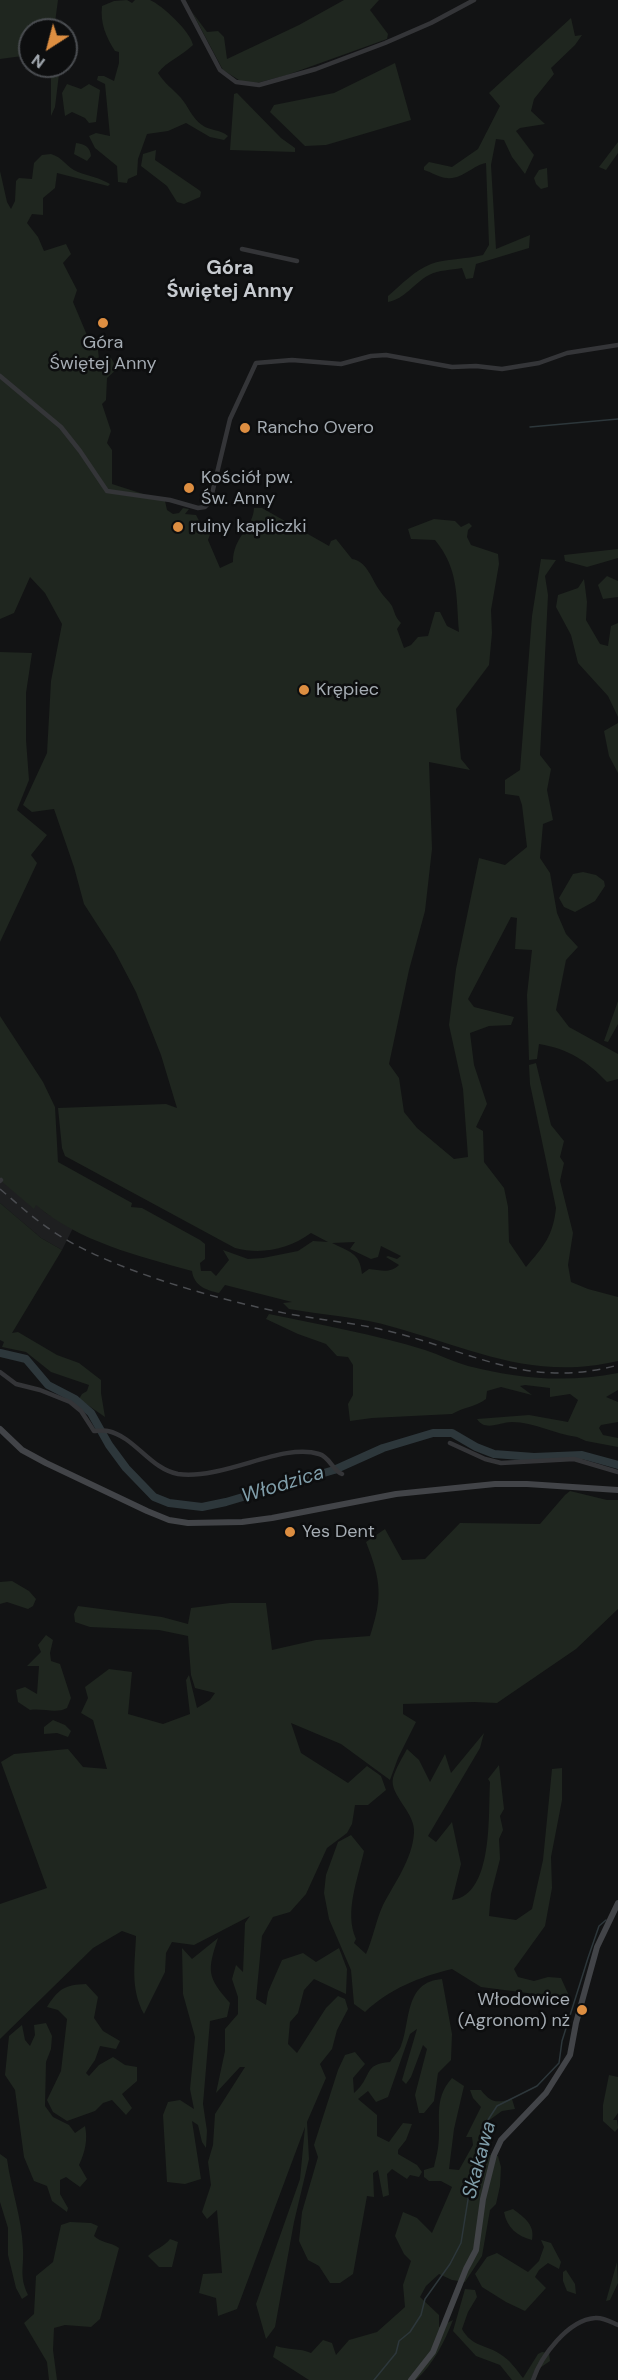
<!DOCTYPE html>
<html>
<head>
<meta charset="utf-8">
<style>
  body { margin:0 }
  #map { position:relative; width:618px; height:2380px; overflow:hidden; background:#121314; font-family:"DM Sans",sans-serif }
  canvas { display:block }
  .north { position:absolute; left:18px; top:18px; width:60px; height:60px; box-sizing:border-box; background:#0d0e0f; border:2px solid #4a4d51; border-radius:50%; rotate:216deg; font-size:16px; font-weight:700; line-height:24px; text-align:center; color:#a5acb3 }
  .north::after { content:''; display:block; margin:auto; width:21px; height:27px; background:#dd8e41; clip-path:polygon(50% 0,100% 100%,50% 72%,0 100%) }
</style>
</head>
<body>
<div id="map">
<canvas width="618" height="2380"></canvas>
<div class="north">N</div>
</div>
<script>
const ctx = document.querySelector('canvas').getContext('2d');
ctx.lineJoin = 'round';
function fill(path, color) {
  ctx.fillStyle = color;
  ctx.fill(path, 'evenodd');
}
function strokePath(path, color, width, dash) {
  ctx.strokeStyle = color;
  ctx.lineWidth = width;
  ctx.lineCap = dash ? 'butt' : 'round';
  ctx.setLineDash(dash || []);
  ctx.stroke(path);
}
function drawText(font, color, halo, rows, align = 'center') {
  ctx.font = font + ' "DM Sans",sans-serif';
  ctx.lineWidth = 5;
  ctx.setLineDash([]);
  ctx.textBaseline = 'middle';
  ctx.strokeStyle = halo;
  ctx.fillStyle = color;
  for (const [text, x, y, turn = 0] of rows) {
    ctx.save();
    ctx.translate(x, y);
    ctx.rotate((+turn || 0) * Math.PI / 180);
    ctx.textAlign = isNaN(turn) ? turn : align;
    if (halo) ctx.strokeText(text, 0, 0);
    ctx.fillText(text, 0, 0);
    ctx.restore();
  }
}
fill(new Path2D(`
  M0,1172L46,1213L73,1228L62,1250L41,1238L0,1203Z`), '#1e1f20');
fill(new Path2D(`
  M0,0H58L54,30H30V55L0,59Z
  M127,0L132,3L135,0C138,0 146,0 150,0C162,5 191,32 193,45C182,56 167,61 158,73C164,83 173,89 181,98C188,106 192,118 202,125C210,131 220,129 228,136L224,140L210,137L186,123L168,131L147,134L138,159L137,175L128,179L127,183L118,182L117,166L95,148L89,136L96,133L110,136L105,84L97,80L98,76H104L114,81L119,63V52L115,51C106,37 100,23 102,6L114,1Z
  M344,0H379L370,10L388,34L387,39L287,75L257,83L242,82L223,70L192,12L207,32L218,31L224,37L227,59L299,25Z
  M571,18L575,36L582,35L575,45L551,68L554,74L534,99L531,111L545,124L520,128L516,131L534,155L525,174L512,157L504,140L496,139L491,165L496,249L530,235L529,248L476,264L473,278L466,279L462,268C451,270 439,270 429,275C414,283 405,299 388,302V296C401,285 415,270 431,264C444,259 467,259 483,255L489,245L486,163C473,165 462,180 447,178C440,178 431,172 424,170V167L429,162L452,167L478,149L500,106L489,93Z
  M395,63L411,120L326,145L305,146L270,112L274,105L334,93Z
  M51,66H60L55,107L51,116Z
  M67,84L81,89L89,84L100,90L96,122L89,123L85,118L72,112L65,116L62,93Z
  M237,93L281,138L295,148V152L230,150L234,94Z
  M618,142V153L606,170L599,167Z
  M76,143C85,144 90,147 91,156L87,161L74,154Z
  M156,150L155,160L199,190L201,192L200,197L184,204L177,202L167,186L141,166L143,154Z
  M51,154C64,158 66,167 78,172C89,176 100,178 110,184L108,186L57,173L55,188L43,198V215L32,214L27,223L38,237L44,251L66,244L71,254L63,263L77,290L73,302L89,340L99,339L103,349L98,350L99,359L110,356L117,369L107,378L106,400L102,404L111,431L107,443L112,450V484L165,501L167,510L173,514L179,513L183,508L189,509L185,514L196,515L204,530L209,527L212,529L208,540L220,568L233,562C233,536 253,529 254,508H262L329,546L331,541L336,539L352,559C367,561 372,580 380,591C383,596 389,601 392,606C395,613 395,617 401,623L397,629L404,648L411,645L418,637L428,636L435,612H440L447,626L459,632C456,596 459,569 435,540L411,539L408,529L434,519L455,521L461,527L469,523L472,526L468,530L467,537L471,545L498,554L499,564L491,610L492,633L489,665L456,709L461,759L470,770L429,762L432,849L425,911L409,970L389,1064L399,1078L404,1112L417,1128L454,1159L468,1157L463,1089L449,1025L456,969L479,858L505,865L527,847L522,805L519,796L505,794V780L520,770L532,616L541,559L556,560L545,576L548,595L540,755L551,769L547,790L553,820L543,824L540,858L550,873L557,913L566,934L578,947L566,960L556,1010L569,1027L618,1054V1079L607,1082C587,1061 569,1049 539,1044L537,1059L529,1060L527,995L532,950L515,949L517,918L511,917L468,999L474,1007L514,1017L511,1025L489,1026L470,1033L474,1065L487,1104L476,1127L483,1131L484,1162L504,1188L508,1207L509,1242L526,1267C544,1246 553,1236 556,1208L530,1084L529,1065L536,1063L551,1125L564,1141L560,1157L564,1163L560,1181L573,1233L568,1265L571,1282L588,1289L618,1297V1361C533,1381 473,1349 393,1327C360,1317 323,1315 289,1309L283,1303L292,1302L225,1285L219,1293C206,1290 194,1286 192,1271C139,1256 79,1242 36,1205L34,1209L0,1180V1016L43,1082L55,1107L58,1162L132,1203L131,1207L142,1208L200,1240L205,1244V1259L200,1263L201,1271H211L216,1276L229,1260L223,1250L248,1259L263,1258L298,1251L313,1241L328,1242L311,1233C289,1249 262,1255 235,1248L65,1156L62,1148L58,1108L166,1104L177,1108L161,1055L136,992L115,952L84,904L74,867L54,809L32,812L23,805L47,753L51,681L62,624L45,593L30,577L14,613L0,619V171L7,202L11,209L15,201L16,181L19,178L32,179L34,163L42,155ZM355,1242L350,1249L371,1259L378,1257L381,1246L401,1256L397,1259L388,1256L386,1257L399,1265C390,1274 380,1270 369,1269L362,1274C360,1252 349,1252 332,1243Z
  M547,168L548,187L541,189L536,184L534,178L539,170Z
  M618,549V558L587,567L565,561L564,555Z
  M607,576L618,581V597L603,599L598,585Z
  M584,579L587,602L586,620L600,644L608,646L611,626L618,623V717L608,696L578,663L571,635L556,607L558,595L578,588Z
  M0,652L32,653L26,693V740L29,780L17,810L47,835L31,855L37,863L0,942Z
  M618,723V773L609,756L604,731Z
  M583,872L596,875L604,881L605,886L595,901L575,912L564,907L559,898L573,874Z
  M618,1001V1024L608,1042L604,1041Z
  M0,1203L41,1238L62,1250L12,1333L18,1332L57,1355L79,1363L101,1380V1393L105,1417L79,1399L82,1394L87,1391L89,1385L51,1372L26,1352L2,1347L4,1342L0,1340Z
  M269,1314C321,1325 374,1334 425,1350C440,1355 454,1362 468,1366C519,1379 567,1383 618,1373V1390L606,1397L618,1402V1422L601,1425L599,1428L603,1435L618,1438V1447L586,1441L577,1437C555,1434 534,1422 512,1422C500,1422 485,1432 477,1419L529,1415L568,1422L578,1400L570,1394L550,1397V1388L525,1385L520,1386L532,1395L501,1387L487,1391L486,1399C475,1407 464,1407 452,1414L372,1418L350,1421L348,1404L353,1395V1365L348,1357L337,1356L326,1344L298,1334L266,1319Z
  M570,1491L607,1500H618V1609L576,1649L497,1703L474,1702L403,1704V1714L416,1722L398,1758L390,1780L341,1744L291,1723L301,1753L348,1783L367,1766L381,1776L386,1790L368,1805H355L352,1824L347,1833L327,1848L306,1894L290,1912L273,1917L262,1936L256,1999L266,2005L268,1992L282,1960L303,1953L316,1962L339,1948L347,1969L346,1994L314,1979L304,1990L298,2013L290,2022L288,2044L297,2053L326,2008L338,1996L345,1999L348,2009L337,2030L332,2049L320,2064L326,2078L307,2122L309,2159L294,2222L275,2327L266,2339L256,2304L300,2179L305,2127L237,2309L218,2316L216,2298L199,2293L203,2274L222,2273L217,2210L207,2219L202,2212L211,2185L208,2162L213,2145L215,2114L245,2067H240L216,2093L225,2051V2029L238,2014V1997L232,1979L236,1965L243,1972L245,1923L250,1916L194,1945L172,1942L166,1953L165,1972L144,2014C130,1988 135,1964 136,1936L122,1931L93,1948L0,2039V1904L47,1888L1,1762L14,1754L68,1749L83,1767L107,1769L93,1720L81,1713L88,1698L85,1687L109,1669L132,1672L128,1714L163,1724L190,1714L186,1680L189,1675L197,1708L210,1700L215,1693L195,1688L191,1675L188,1636L159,1630L90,1627L75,1622L74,1614L78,1606L162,1617L188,1624L191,1608L230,1603H266L272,1650L316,1640L370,1636C383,1597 381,1580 366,1542L385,1529L402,1560L425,1559L460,1523L540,1524L565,1495Z
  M12,1581L29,1591L36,1599L33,1606L28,1609L7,1602L0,1604V1582Z
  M46,1635L53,1640L50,1653L51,1661L60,1664L71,1698L67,1708C57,1714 42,1708 30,1710L18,1702L16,1690L25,1687L37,1694L39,1666H27L41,1652L38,1645Z
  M53,1720L65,1725L71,1731L68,1737L57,1733L44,1734V1727Z
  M484,1733L480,1748L428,1836L436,1842L452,1822L461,1864L452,1900C494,1895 488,1813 490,1782L488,1779L499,1765L504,1809L500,1816L503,1830L499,1839L500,1859L491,1894L489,1916L516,1920L532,1909L543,1860L552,1769L562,1768V1800L551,1857L552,1888L545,1926L514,1969L518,1977L534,1981L548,1977L561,1978L570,1998L557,2002L535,1994L481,1987L452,1969C419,1977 389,1989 365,2012L354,2004L351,1970L329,1919L324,1893L326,1875L338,1842L351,1835L364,1851C358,1879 344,1912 356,1939L354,1943L366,1954C373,1938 376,1920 383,1905C395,1882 412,1860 414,1833C416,1813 389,1795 393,1778C396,1768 402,1758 407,1749L419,1760L430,1782L445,1754L451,1773Z
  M218,1938C207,1971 207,1977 230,2003L227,2017L210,2021L203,2104L207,2131L206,2148L202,2142L198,2125L192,2121L201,2179L185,2184L167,2182L163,2115L168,2102L180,2100L194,2109L190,2089L195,2037L183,1994L182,1948L192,1959Z
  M442,1979L452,2034L451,2060L438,2073L434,2101L424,2113H419L415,2095L427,2049L423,2045L411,2077L406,2084L402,2080L417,2029L410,2034L388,2097L376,2102L368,2091L358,2099L377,2115V2136L389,2142L403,2123L412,2124L406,2140L398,2150V2154L417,2165L422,2172L419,2177L410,2175L407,2179L392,2169L387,2174L389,2195L383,2197L378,2170L373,2173L374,2197L367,2196L353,2274L340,2283H330L319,2266L308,2260L299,2241L302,2212L318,2157L314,2145L338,2070L345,2055L355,2052L365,2064L353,2078L354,2093C373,2077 362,2064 390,2062C393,2057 399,2051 401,2046C411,2021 404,1982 442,1979Z
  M86,1984L98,1997L94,2018L103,2031L120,2041L116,2049L100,2046L95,2060L86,2073L89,2076L99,2065L113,2057L125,2065L137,2067V2081L122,2094L132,2108L126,2115L112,2100L103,2103L95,2111L67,2121L53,2112L47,2100L61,2071L67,2019L58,2010L47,2007C59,1988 65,1985 86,1984Z
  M46,2023L52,2036L51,2049L46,2062L45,2106L53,2117L69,2125L75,2133L85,2126C88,2140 85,2152 79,2165L87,2179L80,2187L66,2177L60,2180V2194L68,2208L67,2212L52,2201L47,2186L34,2181L24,2157L15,2090L5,2075L9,2036L22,2025L25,2040L30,2046L35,2035L34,2025Z
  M609,2075L618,2077V2113L613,2120H617L618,2128L615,2132L603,2121V2105Z
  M452,2078L464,2086L454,2129L449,2169L459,2170L473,2145L472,2137H466L481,2107L473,2098L470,2090H481C491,2103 496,2103 512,2099L515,2109L502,2111L484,2124L481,2145L482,2154L498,2156L501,2167L500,2186L496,2204L490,2210L482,2256L465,2282L452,2280L439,2274L426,2286L420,2297L439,2315V2327L453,2320C444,2343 434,2363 416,2380H309L273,2357L276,2346C288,2350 300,2348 311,2353L323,2340L332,2343L336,2355L349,2340L377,2332L405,2307L403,2285L411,2261L404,2254L395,2236L403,2212L417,2218L432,2233L452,2187L441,2181H429L424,2177V2170L434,2167C435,2161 437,2155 438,2148C442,2122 432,2100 452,2078Z
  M0,2154L7,2159C11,2189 22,2218 23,2249C24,2268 19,2276 28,2295L22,2299L16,2288L8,2255V2228L0,2202Z
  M513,2209C525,2218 535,2225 532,2240C517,2236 507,2228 504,2212Z
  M70,2222L91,2223L98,2226L94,2236C101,2243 111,2242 119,2248L100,2319L91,2327L65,2325L54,2328L53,2350L57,2380H49L47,2362L24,2323L34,2314L36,2276L53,2262L61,2225Z
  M170,2239L178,2242L172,2267H159L148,2256C155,2249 164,2247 170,2239Z
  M541,2240L551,2243L561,2262L559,2269L548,2263L539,2270L535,2277L546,2288L525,2311L506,2302L482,2287L475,2274L487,2257L497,2253L528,2272L539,2261L544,2247Z
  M617,2262L618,2283L610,2300L606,2301Z
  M566,2270L575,2284L576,2294L567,2291L563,2281V2272Z
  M465,2289L475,2290L477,2297L468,2312L462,2329C472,2347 485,2344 500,2354C510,2360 516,2369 523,2378L538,2354L542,2352L549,2353L550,2361L534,2372L531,2380H512L500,2365L476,2356L453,2331Z`), '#1f261f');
strokePath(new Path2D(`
  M530,427L618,419
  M374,2380L396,2353L399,2341L410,2332L421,2315L425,2299L450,2264L461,2243L471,2181L486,2123L497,2106L537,2086L559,2063L562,2041L588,1958L599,1926L606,1920`), '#2d373b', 1.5);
strokePath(new Path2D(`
  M0,1353L26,1359L48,1385L75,1399L91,1413L109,1445L126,1468L154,1497L169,1503L202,1507L226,1502L334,1470L383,1448L433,1433H452L476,1447L494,1454L534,1457L582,1455L618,1465`), '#2d373b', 8);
strokePath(new Path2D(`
  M183,0L220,70L236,82L259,85L316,69L385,43L431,23L474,0
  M242,249L297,261
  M0,376L61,427L80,451L107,491L170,500L198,508L205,507L210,502L230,419L256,363L292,360L341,364L371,356L386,355L452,367L476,366L502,369L539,363L567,353L618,345
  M0,1181L1,1180
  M0,1372L16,1384L40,1390L70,1402L81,1411L94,1431C98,1431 104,1430 108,1431C135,1437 150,1469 178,1474C225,1480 282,1442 319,1454C330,1457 332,1470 342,1474
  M450,1443L485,1459L501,1463L574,1459L618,1472
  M533,2380C541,2356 568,2320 595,2318C603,2317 611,2322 618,2325`), '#343538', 4.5);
strokePath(new Path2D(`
  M0,1429L22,1450L46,1463L147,1511L169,1520L188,1523L242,1522L272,1518L396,1494L495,1484H527L618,1490
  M411,2380L433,2352L466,2269L476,2250L483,2199L494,2155L501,2140L546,2093L570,2055L576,2023L597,1947L618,1903`), '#424448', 6);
strokePath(new Path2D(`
  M0,1189C21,1207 41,1225 65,1239C125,1274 220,1300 289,1314C322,1320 355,1323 388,1331C472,1351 528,1390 618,1365`), '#4b4d51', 1.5, [8, 6]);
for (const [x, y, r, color] of [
  [103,323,6,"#dd8e41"],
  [245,428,6,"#dd8e41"],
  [189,488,6,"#dd8e41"],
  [178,527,6,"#dd8e41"],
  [304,690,6,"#dd8e41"],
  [290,1532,6,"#dd8e41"],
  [582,2010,6,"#dd8e41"]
]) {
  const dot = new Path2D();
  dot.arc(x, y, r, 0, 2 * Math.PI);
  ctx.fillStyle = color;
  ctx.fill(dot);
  strokePath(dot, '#0d0e0f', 2);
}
drawText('18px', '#a5acb3', '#0d0e0f', [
  ["Góra",103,343,"center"],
  ["Świętej Anny",103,364,"center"],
  ["Rancho Overo",257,428],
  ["Kościół pw.",201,478],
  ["Św. Anny",201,499],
  ["ruiny kapliczki",190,527],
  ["Krępiec",316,690],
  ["Yes Dent",302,1532],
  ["Włodowice",570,2000,"right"],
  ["(Agronom) nż",570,2021,"right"]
], 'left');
drawText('bold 20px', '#c6cacf', '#0d0e0f', [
  ["Góra",230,269],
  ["Świętej Anny",230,292]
]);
drawText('italic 20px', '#809eaa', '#0d0e0f', [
  ["Włodzica",283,1485,-17],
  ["Skakawa",480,2160,-75]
]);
</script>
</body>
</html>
